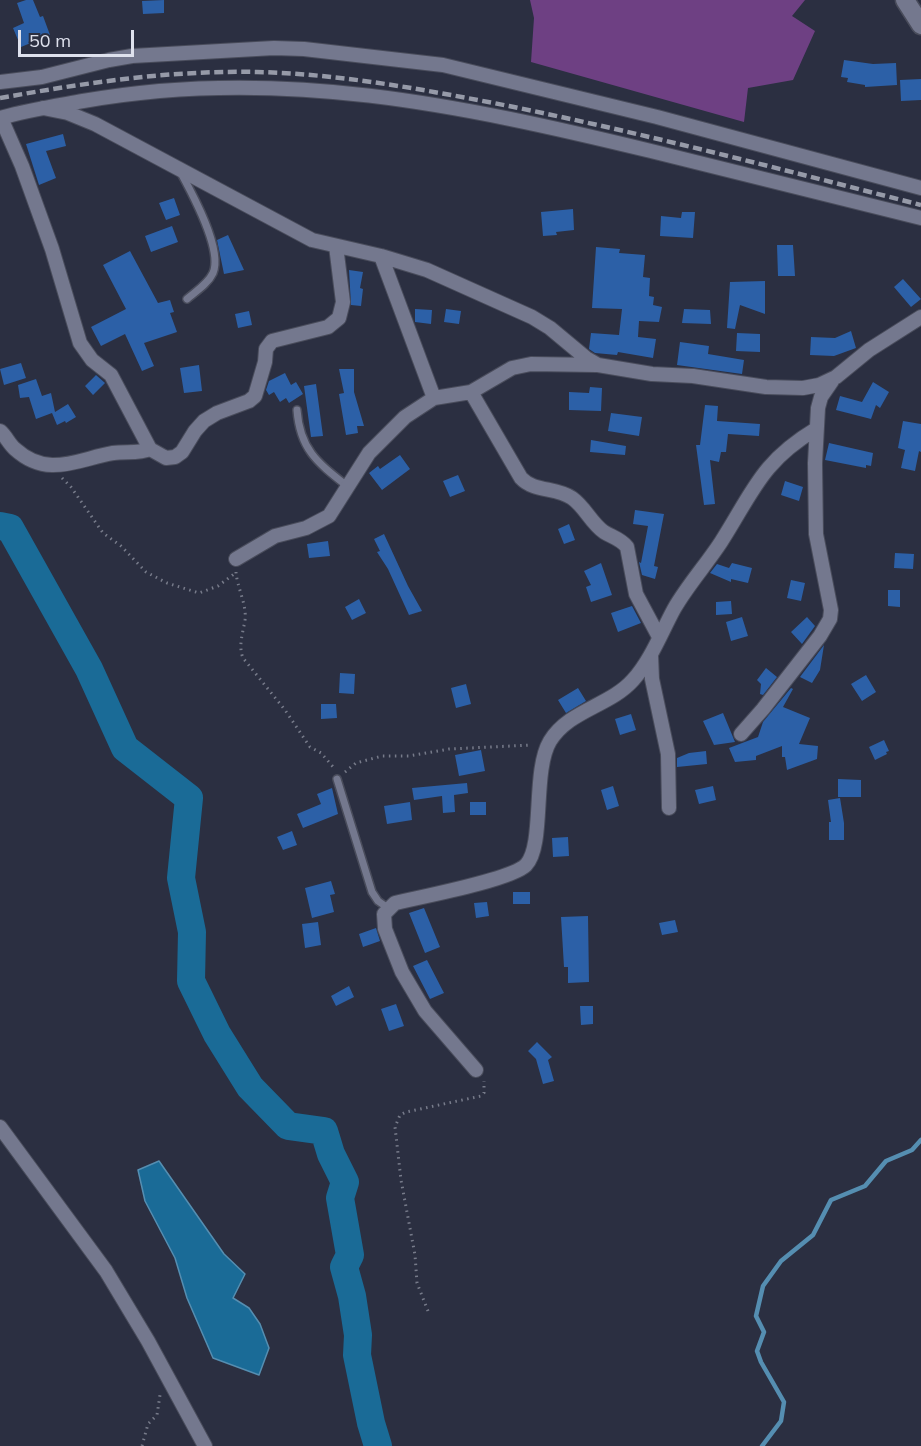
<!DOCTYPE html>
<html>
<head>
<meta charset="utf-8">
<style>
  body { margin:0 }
  #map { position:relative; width:921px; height:1446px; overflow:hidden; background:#2b2f41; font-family:Mulish,sans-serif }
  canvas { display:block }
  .scale { position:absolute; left:18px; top:30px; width:116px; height:27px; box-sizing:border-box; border:3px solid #dee1ed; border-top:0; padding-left:8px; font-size:18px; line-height:21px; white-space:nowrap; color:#dee1ed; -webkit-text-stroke:4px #2b2f41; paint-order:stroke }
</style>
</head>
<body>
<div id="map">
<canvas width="921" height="1446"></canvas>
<div class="scale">50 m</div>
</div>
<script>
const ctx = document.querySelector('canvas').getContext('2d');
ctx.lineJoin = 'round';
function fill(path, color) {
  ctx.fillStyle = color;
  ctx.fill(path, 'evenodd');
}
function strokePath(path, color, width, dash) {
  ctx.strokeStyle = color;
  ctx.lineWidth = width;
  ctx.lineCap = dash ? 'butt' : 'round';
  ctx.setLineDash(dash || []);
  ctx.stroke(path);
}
fill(new Path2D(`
  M530,0H805L792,16L815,31L793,80L748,88L744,122L531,62L534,18Z`), '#6e4083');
const water = new Path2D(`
  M159,1161L224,1254L245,1274L233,1298L249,1308L260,1324L269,1348L259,1375L213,1358L187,1298L175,1258L145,1201L138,1170Z`);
fill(water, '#1a6b97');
strokePath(water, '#558eb1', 1.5);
strokePath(new Path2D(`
  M762,1446L781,1421L784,1402L761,1362L757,1351L764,1332L756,1316L763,1286L781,1261L813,1235L831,1200L865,1186L886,1161L912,1150L921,1140`), '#558eb1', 4.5);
strokePath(new Path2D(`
  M0,526L10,528L89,669L125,748L189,798L181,878L192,932L191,981L217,1034L250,1087L288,1126L324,1131L331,1154L345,1182L340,1198L350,1255L344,1267L352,1296L358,1335L357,1355L371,1423L378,1446`), '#1a6b97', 28);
fill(new Path2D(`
  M26,0H33L40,17L43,16L50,35L21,47L13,28L24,23L17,3Z
  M164,0V13L143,14L142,1Z
  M844,60L873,64L896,63L897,85L865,87V85L847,82L848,78L841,77Z
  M921,79V100L901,101L900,80Z
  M63,134L66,146L46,151L56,178L39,185L26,144Z
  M174,198L180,215L166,220L159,203Z
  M573,209L574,230L556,232L557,235L543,236L541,212Z
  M682,212H695L693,238L660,236L661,216L681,218Z
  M172,226L178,242L151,252L145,236Z
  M228,235L244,270L224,274L217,240Z
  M777,245H793L795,276H778Z
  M596,247L620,249L619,253L645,255L643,277L650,278L649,296L654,297L653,305L662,307L659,322L639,321L638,337L656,339L653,358L618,352L617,355L595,353L589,349L591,333L619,335L622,309L592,308Z
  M130,251L158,303L170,300L174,312L170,313L177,332L144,343L154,366L142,371L125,334L101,346L91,327L126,309L103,265Z
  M349,270L363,272L360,288L363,289L361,306L351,305Z
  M903,279L921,299L911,307L894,287Z
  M765,281V314L740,305L735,329L727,328L730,282Z
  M415,309L432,310L431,324L415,322Z
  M446,309L461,311L459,324L444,322Z
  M684,309L710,310L711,324L682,323Z
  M249,311L252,325L238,328L235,314Z
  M851,331L856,348L834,356L810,355L811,337L835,338Z
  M737,333L760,334V352L736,351Z
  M680,342L709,346L708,354L744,360L742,374L677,365Z
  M21,363L26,378L4,385L0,369Z
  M199,365L202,391L184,393L180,368Z
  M339,369H354V392L364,426H357L358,433L346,435L339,394L344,393Z
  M285,373L291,385L296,382L303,394L289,403L286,398L280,402L274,392L269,395L266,390L269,381Z
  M96,375L105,383L93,395L85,386Z
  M36,379L42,396L51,393L55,412L68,404L76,417L66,423L65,421L57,425L52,413L36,419L29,397L20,398L18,385Z
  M873,382L889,392L880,408L876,405L871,419L836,410L840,396L862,402Z
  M316,384L323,436L311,437L304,386Z
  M590,387L602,388L601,411L569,410V392L589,393Z
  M705,405L718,406L717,421L760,424L759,436L728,434L726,452H721L719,462L710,460L715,504L704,505L696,445H700Z
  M611,413L642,417L639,436L608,431Z
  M903,421L921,424V452L919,451L915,471L901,468L905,450L898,448Z
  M591,440L626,446L625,455L590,452Z
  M829,443L873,453L871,466L866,465V468L825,460Z
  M400,455L410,469L382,490L369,473L378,466L380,469Z
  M458,475L465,491L450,497L443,481Z
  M785,481L803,487L799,501L781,495Z
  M635,510L664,514L654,566L658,567L655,579L642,575L639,562L641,563L648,526L633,524Z
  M569,524L575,540L564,544L558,529Z
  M384,534L408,586L422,611L409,615L388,569L377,552L380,551L374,539Z
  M328,541L330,556L309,558L307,544Z
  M895,553L914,554L913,569L894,568Z
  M601,563L612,595L591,602L586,587L591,585L584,571Z
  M732,563L752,568L748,583L731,579V582L710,573L717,564L729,568Z
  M791,580L805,583L801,601L787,598Z
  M888,590H900V607L888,606Z
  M359,599L366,613L352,620L345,607Z
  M731,601L732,614L716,615V602Z
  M632,606L641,623L618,632L611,613Z
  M742,617L748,636L731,641L726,622Z
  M807,617L815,626L802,644L791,632Z
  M824,645L820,670L812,683L800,677Z
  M766,668L777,677L763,695L760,694L761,684L757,680Z
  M340,673L355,674L354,694L339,693Z
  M866,675L876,692L862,701L851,684Z
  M466,684L471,704L456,708L451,688Z
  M578,688L586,701L566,713L558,700Z
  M791,688L793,689L783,707L810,718L799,744L818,746L817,759L787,770L785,757H782V746L756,756V760L735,762L729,748L758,737L763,722Z
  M321,704H336L337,718L321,719Z
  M723,713L735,742L714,745L703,721Z
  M631,714L636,730L620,735L615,719Z
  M884,740L889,751L886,752L887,754L875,760L869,747Z
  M481,750L485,771L459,776L455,755Z
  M706,751L707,764L677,767V758L689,753Z
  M838,779L861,780V797H838Z
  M467,783L468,793L454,795L455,812L443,813L442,796L414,800L412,788Z
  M613,786L619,806L607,810L601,790Z
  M713,786L716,800L699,804L695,790Z
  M332,788L338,814L303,828L297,814L321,804L317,794Z
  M840,798L844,823V840H829V822H831L828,800Z
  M410,802L412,820L387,824L384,806Z
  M470,802H486V815H470Z
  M292,831L297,845L283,850L277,837Z
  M568,837L569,856L553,857L552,838Z
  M331,881L335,894L330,895L334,912L312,918L305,888Z
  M513,892H530V904H513Z
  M487,902L489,916L476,918L474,903Z
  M424,908L440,947L425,953L409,913Z
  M588,916L589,982L568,983V967H564L561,917Z
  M675,920L678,932L662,935L659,923Z
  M318,922L321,945L305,948L302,924Z
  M376,928L380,941L363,947L359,934Z
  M427,960L444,993L430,999L413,966Z
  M349,986L354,997L336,1006L331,996Z
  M396,1004L404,1026L389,1031L381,1009Z
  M580,1006H593V1024L581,1025Z
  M537,1042L552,1057L548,1060L554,1081L543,1084L536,1059L528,1051Z`), '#2c60a7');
const service = new Path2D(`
  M181,173C193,195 223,250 213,273C208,284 195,292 187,299
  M297,410C300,450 318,463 347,486
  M337,779L372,892L378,901L388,908`);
const minor = new Path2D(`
  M0,82L42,77L109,60L132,56L274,48L304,49L443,65L657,117L921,188
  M43,108L68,113L95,124L312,240L381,256L427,270L532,317L550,328L586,358L598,365L652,374L693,376L766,387L803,388L819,385L836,377L869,350L921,317
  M0,118C27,110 55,106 83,101C279,66 461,105 651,151C741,173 831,195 921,218
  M1,118L22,166L52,249L80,343L92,360L111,375L150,449L166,458L175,457L182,452L195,431L204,421L217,413L249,401L255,396L265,362L266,349L272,341L328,327L339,318L343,302L336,246
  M381,256L434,398
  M471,392L521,478C534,492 556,487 572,498C585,507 591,523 604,532C612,537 621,539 627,547L636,594L659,637
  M0,431C6,436 9,444 15,449C48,479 78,459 113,453C126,451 138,454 150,449
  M236,559L275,536L306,528L329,516L369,453L405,417L434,398L471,392L512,368L531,364L596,365
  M651,655L652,679L668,754L669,808
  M741,734L763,709L820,636L830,619L831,610L816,534L815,463L818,408L821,397L832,381
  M476,1070L425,1011L402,972L385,929L384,914L395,903C420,897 511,880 526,865C545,845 532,771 550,741C569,710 610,706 633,680C651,660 661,633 674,609C687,586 706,565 721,542C753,492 761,462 816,429
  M0,1127L106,1271L148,1341L205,1446`);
const tertiary = new Path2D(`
  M905,0L921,25`);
strokePath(service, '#494c5b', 10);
strokePath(minor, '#494c5b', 16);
strokePath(tertiary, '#494c5b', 21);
strokePath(new Path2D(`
  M62,478L71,487L103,533L121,546L146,572L167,583L199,593L218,586L234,574
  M236,572C237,587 247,605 245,620C243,633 238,646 243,658L285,710L310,747L321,753L335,769
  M345,772L356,763L382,756H409L449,749L532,745
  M428,1311L417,1283L415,1255L401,1180L395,1127L400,1115L406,1112L481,1096L484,1093V1081
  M142,1446L148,1424L157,1415L160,1395`), '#777b8a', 3, [1.5, 4.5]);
strokePath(service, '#74788e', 7);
strokePath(minor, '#74788e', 14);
strokePath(tertiary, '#74788e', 18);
strokePath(new Path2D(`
  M0,98C85,83 170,70 257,72C342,74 426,90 509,106C647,134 784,170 921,205`), '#969aa8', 4.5, [9, 4.5]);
</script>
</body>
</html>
